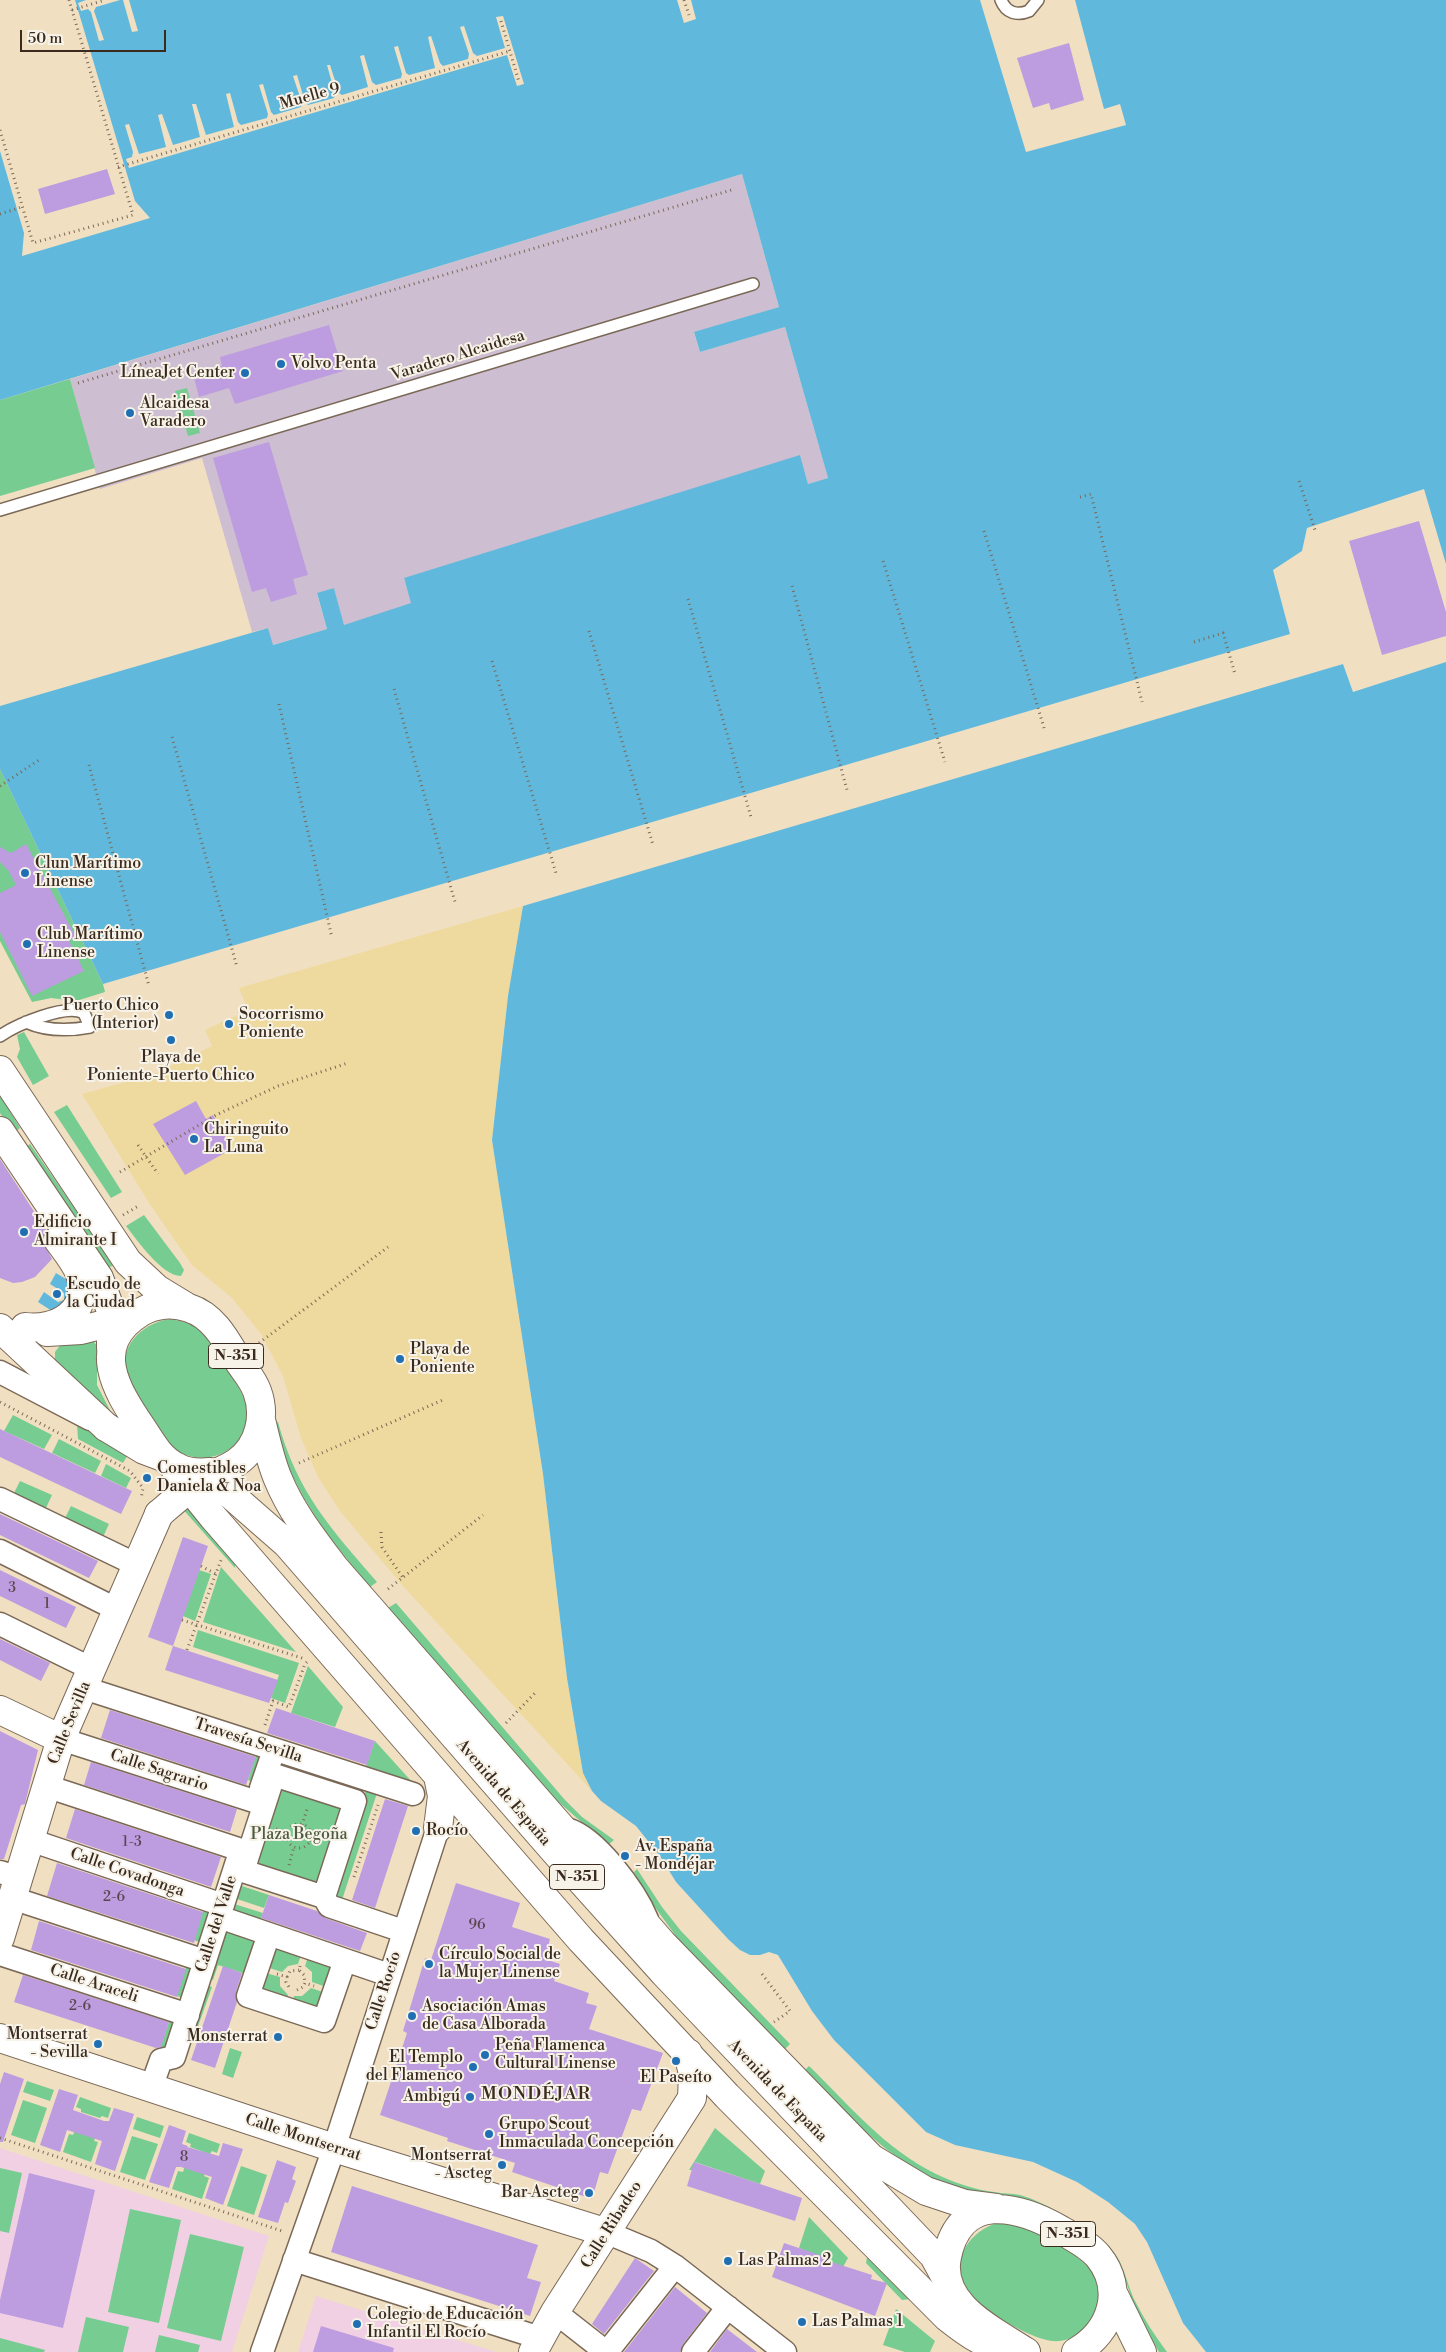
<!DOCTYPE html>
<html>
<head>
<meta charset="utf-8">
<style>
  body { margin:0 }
  #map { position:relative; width:1446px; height:2352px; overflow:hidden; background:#f1dfc2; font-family:"Libre Bodoni",serif }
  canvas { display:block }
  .scale { position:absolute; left:20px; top:30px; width:146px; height:22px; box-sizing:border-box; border:2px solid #3b2a1e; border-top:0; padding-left:6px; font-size:15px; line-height:18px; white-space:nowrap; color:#3b2a1e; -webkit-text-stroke:4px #f7f3e8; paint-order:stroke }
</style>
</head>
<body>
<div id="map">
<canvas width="1446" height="2352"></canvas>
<div class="scale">50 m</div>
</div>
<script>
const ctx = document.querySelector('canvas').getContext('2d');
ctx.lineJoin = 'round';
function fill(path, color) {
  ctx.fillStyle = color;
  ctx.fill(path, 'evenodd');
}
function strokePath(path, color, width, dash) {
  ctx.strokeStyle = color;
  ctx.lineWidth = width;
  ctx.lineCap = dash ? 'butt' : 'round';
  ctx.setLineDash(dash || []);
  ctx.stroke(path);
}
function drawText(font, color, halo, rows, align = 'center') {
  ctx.font = font + ' "Libre Bodoni",serif';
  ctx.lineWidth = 4;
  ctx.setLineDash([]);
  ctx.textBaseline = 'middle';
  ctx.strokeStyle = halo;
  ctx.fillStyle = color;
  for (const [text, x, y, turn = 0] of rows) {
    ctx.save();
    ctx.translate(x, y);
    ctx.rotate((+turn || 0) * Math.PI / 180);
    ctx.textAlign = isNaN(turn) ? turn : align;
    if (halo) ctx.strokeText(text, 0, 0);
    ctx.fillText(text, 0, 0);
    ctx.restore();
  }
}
fill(new Path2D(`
  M0,2148L269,2236L232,2352H0Z
  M316,2296L496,2352H298Z`), '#f1d0e3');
fill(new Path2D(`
  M742,174L779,307L694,333L700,352L785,327L828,478L808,484L800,456L404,579L412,603L344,626L334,588L317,594L327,629L272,645L268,628L252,632L202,458L100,489L70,379Z`), '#cebed1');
fill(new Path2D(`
  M70,379L95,468L0,496V400Z
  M187,388L200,433L188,436L175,391Z
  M0,769L103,984L105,992L76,1001L51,998L32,1002L0,941Z
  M24,1032L49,1076L33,1085L17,1057L20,1049L17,1035Z
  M0,1095L20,1128L13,1134L0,1113Z
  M67,1105L122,1192L111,1198L54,1112Z
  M30,1144L114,1265L106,1269L23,1149Z
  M144,1215L180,1263L184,1270L181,1276C162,1276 137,1240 126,1226Z
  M170,1319C180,1321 187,1322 196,1327C208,1335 247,1395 248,1410C249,1424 242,1438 232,1447C218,1459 198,1461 181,1453C168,1447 160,1431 152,1419C143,1407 134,1394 128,1380C115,1349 141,1323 170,1319Z
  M92,1339L97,1346V1385L116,1422L55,1361V1352L61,1344Z
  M13,1415L52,1435L44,1449L4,1431Z
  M276,1422H278C297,1492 331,1529 377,1582L370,1587C338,1548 311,1517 290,1470C284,1456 276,1438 276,1422Z
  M77,1423L129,1453L123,1463L78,1439Z
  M59,1439L101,1461L95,1473L52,1453Z
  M106,1464L131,1478L126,1488L101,1476Z
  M20,1481L52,1495L45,1510L13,1495Z
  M71,1506L109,1524L102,1539L64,1520Z
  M180,1506H190L236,1550L235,1568Z
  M221,1567L296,1652L203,1622Z
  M199,1570L211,1574L195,1621L183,1616Z
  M396,1603L565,1800L582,1817L614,1840L608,1845L555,1799L388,1608Z
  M198,1630L299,1663L285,1703L271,1698L279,1675L193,1647Z
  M308,1666L343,1707L335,1727L291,1713Z
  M375,1741L413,1783L365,1769Z
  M258,1750L267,1753L257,1783L248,1780Z
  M268,1768L363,1799L367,1786L378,1790L341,1903L233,1874Z
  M637,1869L662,1907L681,1931L790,2044L784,2050L681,1943L649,1899L634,1872Z
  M236,1884L269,1895L264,1908L231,1897Z
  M231,1903L263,1913L258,1926L226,1915Z
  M203,1911L214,1914L204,1944L194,1940Z
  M222,1924L259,1936L246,1974L218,1965L213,1980L205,1977Z
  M270,1944L301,1955L298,1964L288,1966L282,1972L263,1966Z
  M308,1957L340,1968L332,1989L312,1982V1972L305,1966Z
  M187,1964L196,1967L186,1999L177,1996Z
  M262,1972L280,1977V1986L288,1995L285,2004L255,1994Z
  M204,1984L212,1987L197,2029L189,2026Z
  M311,1988L329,1994L322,2015L292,2006L294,1996H302Z
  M170,2019L179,2022L170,2053L160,2049Z
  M230,2048L242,2052L233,2078L222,2074Z
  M809,2066C849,2105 885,2149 936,2174C953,2182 975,2190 994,2192C1003,2194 1012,2193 1020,2195C1044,2201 1094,2231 1111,2249C1124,2262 1127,2285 1135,2301C1144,2319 1155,2336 1167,2352H1159C1149,2335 1139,2318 1132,2300C1125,2278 1120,2257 1102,2242C1079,2228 1055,2210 1030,2201C1007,2193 981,2197 959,2189C895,2168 850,2118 805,2070Z
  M27,2081L54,2090L50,2101L23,2092Z
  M80,2097L111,2108L108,2118L102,2116L100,2118L81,2112V2109L76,2107Z
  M23,2100L47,2108L35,2143L11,2135Z
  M137,2117L164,2126L160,2138L133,2129Z
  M79,2118L100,2125L94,2141L98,2142L91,2162L63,2152L69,2134L73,2135Z
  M715,2128L765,2171L760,2184L695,2162L692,2170H689Z
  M189,2133L220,2144L217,2153L212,2151L210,2154L190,2147L191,2144L186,2142Z
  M132,2136L158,2144L145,2180L120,2172Z
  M189,2153L210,2160L204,2176L209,2178L202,2199L172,2189L178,2171L183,2172Z
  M241,2166L267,2175L254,2215L227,2206Z
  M0,2168L22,2173L9,2233L0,2231Z
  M130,2209L181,2220L159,2323L108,2312Z
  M809,2217L848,2258L843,2267L799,2248Z
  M1005,2221C1013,2223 1023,2225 1031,2228C1043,2233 1082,2258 1090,2269C1113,2298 1089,2344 1052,2341C1032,2339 982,2311 970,2294C947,2261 969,2228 1005,2221Z
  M190,2234L244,2247L221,2341L167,2328Z
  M868,2251L911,2299L902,2300L866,2263Z
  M896,2309L935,2341L930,2352H905L883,2345Z
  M86,2317L129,2327L123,2352H78Z
  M159,2335L200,2345L198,2352H155Z
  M0,2338L45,2350L44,2352H0Z`), '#76cc91');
fill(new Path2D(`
  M523,906L508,996L492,1140L543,1474L567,1678L583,1773L592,1791L403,1586L340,1511L318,1477L301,1438L283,1376L261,1334L232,1298L192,1265L149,1203L82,1094L154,1074L212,1046L205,1030L248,1010L239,988Z`), '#eeda9e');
fill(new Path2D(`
  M75,0H980L1026,152L1126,125L1120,104L1104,109L1075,0H1446V564L1424,489L1307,528L1302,551L1273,570L1290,634L103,984L0,769V706L268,628L273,645L327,629L317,593L334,588L344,625L411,603L404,578L800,455L808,484L828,478L785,327L700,352L694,332L779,307L742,174L0,400V151L24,233L22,256L150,218L135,201Z
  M1446,662V2352H1206L1183,2323L1147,2242L1135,2224L1108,2202L1077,2182L1033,2162L955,2145L926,2132L834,2040L812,2011L778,1955L769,1952L760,1955H750L740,1950L728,1939L676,1882L660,1856L636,1826L601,1801L592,1791L583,1773L567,1678L543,1474L492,1140L508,996L523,906L1343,664L1353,692Z
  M56,1273L74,1284L70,1296L55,1313L38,1302L44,1292L58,1302L64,1300V1293L50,1284Z`), '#60b9dd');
fill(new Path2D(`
  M86,0H120L96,7L94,11L104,40L99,41L91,12L88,9L81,11L78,3Z
  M123,0H129L138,31L132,32Z
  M677,0H691L696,19L684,23Z
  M503,16L524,84L517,86L507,55L129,168L126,159L132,157L133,152L125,125L129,124L139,154L166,147L158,115L162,114L173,145L200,137L192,104H196L206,135L234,127L226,94L230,93L238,122L241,125L267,118L268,114L259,85L263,84L271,112L274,115L301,107L302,103L293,76L297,75L305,102L308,105L334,98L335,94L327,65H330L339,93L342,95L368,87L360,56L364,55L372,82L376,85L401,78L402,74L394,47L398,46L406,73L409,75L435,68L428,37L431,36L440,63L443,66L468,59L469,54L460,27L464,26L473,53L477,56L505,48L496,17Z`), '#f1dfc2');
fill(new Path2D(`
  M1069,43L1084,100L1051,110L1049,103L1033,108L1017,58Z
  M107,169L115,194L45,214L38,189Z
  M329,325L343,371L235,404L229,388L199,397L193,374L222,366L220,357Z
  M269,442L308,575L293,579L297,594L271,602L266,588L252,592L213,458Z
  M1419,521L1446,612V636L1382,655L1349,541Z
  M26,844L76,937L69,941L84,971L32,996L0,932V893L16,885L8,870L0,862V847L11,853Z
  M196,1101L206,1119L213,1115L232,1149L185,1175L153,1124Z
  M0,1159L46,1230L43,1242L52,1259L35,1277L22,1282L13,1283L0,1278Z
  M0,1429L132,1491L121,1514L0,1457Z
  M0,1514L98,1561L89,1578L0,1535Z
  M183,1537L208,1546L173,1646L278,1680L269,1703L165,1670L173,1646L148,1637Z
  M0,1570L76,1607L66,1628L0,1596Z
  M0,1639L50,1663L41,1681L0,1660Z
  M276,1708L375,1741L367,1765L267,1733Z
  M110,1710L256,1757L246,1785L101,1738Z
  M0,1731L38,1750L25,1804L21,1805L4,1859H0Z
  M91,1762L237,1809L230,1832L84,1785Z
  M385,1799L408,1806L375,1908L352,1900Z
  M75,1809L221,1857L211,1887L66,1838Z
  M57,1863L203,1912L194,1943L47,1896Z
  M456,1883L520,1903L512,1927L550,1939L545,1959L560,1964L554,1981L589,1993L586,2003L597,2006L589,2029L663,2053L641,2111L632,2109L608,2174L600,2172L592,2199L512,2172L515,2163L447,2141L448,2138L380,2115L407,2033L403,2031L425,1958L431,1960Z
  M269,1895L317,1911L325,1918L367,1933L360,1951L261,1918Z
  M39,1921L186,1969L177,1997L31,1950Z
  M223,1966L242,1973L236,1992L237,2002L215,2068L191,2060Z
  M23,1975L169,2022L161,2047L156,2048L14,2002Z
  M4,2072L24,2079L3,2142H0V2084Z
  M59,2089L78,2095L73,2110L104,2121H109L114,2108L134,2114L115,2171L95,2164L102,2141L67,2130L60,2152L40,2145Z
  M169,2125L186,2131L182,2144L188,2146L187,2147L219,2156L223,2143L243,2149L223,2205L205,2198L212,2177L181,2167H176L169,2188L149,2182Z
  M277,2160L296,2167L292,2179L296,2181L288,2203L285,2202L278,2223L258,2217Z
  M694,2162L802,2198L795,2221L687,2186Z
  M29,2173L95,2190L63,2328L0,2313V2300Z
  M352,2186L538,2245L527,2278L541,2282L530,2316L331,2252Z
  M784,2243L823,2256L822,2259L872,2275L871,2279L887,2283L875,2316L772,2277Z
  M635,2258L654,2271L604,2334L592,2324Z
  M675,2287L707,2313L683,2344L680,2352H624Z
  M321,2326L394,2348L393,2352H313Z
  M727,2329L757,2352H710Z`), '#bd9ce0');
const lane = new Path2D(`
  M1001,0C1006,13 1017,16 1029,11L1038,0
  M0,510L753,284
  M0,1036C16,1025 66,1003 84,1013L90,1027C69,1031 46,1031 26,1022
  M569,1824C600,1833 640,1888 652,1917`);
const street = new Path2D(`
  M0,1372L90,1419
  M0,1499L137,1565
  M0,1551L118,1610
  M0,1624L92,1669
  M84,1688L413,1794
  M61,1739L257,1802
  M274,1775L355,1801L324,1897L243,1871Z
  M46,1786L241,1850
  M261,1788L274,1750
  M30,1840L223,1905
  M0,1872L19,1878
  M324,1897L329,1906L403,1931
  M12,1898L205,1961
  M219,1917L389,1975
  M269,1934L248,1996L324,2021L345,1960
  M0,1954L188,2015
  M151,2088L161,2060L174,2057L240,1852
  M608,2233L651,2251L675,2266L785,2352
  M294,2260L540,2338
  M555,2312L606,2352
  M262,2352L334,2148L438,1828
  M607,2352L675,2266
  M693,2352L728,2307`);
const secondary = new Path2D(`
  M25,1327C55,1331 90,1313 81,1277C77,1264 66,1251 58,1240
  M0,1328L106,1427
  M47,1332L81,1330L133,1317
  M176,1471L213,1517L581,1940L727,2096L947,2317C977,2341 988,2347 1026,2352
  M0,1710L61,1739
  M438,1828L442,1796L438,1776
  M0,1938L61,1739L159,1514
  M0,2038L334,2148L608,2233
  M533,2352L555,2312L692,2098L693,2074L688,2053`);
const highway = new Path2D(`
  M0,1070L128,1262L157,1289L185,1306
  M0,1131L99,1278L111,1311V1348
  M261,1420C266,1440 270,1460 278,1479C291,1511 313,1539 334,1567L663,1944L871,2158L926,2191L965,2204L996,2208
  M106,1427L144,1450L160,1456
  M192,1472L231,1495L287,1544L557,1854L664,1973L934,2256L947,2280
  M159,1514C173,1502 187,1489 204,1479C215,1473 227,1469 237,1462C260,1446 266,1415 257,1391C253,1380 245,1371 239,1362C226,1340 214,1316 189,1308C173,1302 155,1304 141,1312C88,1345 116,1390 142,1428C152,1443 160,1459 177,1467C187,1473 199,1473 210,1472
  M1113,2293L1142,2352
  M1026,2352C993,2330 937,2305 947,2257C960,2191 1018,2205 1061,2230C1074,2238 1089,2245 1098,2256C1126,2290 1111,2332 1076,2352`);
strokePath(lane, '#7b6957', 14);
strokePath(street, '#7b6957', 25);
strokePath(secondary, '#7b6957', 30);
strokePath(highway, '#7b6957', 30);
strokePath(new Path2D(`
  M684,0L689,15
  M72,10L105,0
  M501,21L519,82
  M0,130L33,243L133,215L69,0
  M118,167L510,51
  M0,214L22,207
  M78,383L735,189
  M1299,481L1315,530
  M1080,497L1091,494L1142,702
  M984,531L1045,731
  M883,561L945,762
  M792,586L847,790
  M688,599L751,817
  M589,631L653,845
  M1194,642L1223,633L1235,674
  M492,661L556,873
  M394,689L455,902
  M279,704L332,938
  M172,737L237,967
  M89,765L149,986
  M0,786L39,760
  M138,1145L158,1174
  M120,1172L216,1115L278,1086L348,1063
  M123,1215L140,1205
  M255,1346L388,1247
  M0,1402L130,1471L143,1488L141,1499
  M299,1463L445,1399
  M381,1532L382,1547L403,1578
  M201,1566L216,1574
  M388,1589L483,1515
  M182,1620L305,1659
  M187,1650L221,1560
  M506,1723L535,1693
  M265,1725L273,1701L289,1707L305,1664L308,1661
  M287 1836a12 12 0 1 1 24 0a12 12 0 1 1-24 0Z
  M302,1825L308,1806
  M276,1829L288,1832
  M310,1840L321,1844
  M289,1865L294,1846
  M354,1877L378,1805
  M300,1966L299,1970L304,1975L305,1983
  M277,1974L287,1977L286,1982L289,1987
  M762,1974L790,2011L774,2022
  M287,1977L290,1971L299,1970
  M297,1990L303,1987L305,1983L314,1986
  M0,2138L282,2231`), '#7b6957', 3, [1, 4]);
strokePath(lane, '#fff', 11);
strokePath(street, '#fff', 22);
strokePath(secondary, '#fff', 28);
strokePath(highway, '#fff', 28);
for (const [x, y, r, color] of [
  [281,364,5,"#1f6fb2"],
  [245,373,5,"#1f6fb2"],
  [130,413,5,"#1f6fb2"],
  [25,873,5,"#1f6fb2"],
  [27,944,5,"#1f6fb2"],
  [169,1015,5,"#1f6fb2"],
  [229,1024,5,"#1f6fb2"],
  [171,1040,5,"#1f6fb2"],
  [194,1139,5,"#1f6fb2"],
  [24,1232,5,"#1f6fb2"],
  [57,1294,5,"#1f6fb2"],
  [400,1359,5,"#1f6fb2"],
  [147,1478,5,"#1f6fb2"],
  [416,1831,5,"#1f6fb2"],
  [625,1856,5,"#1f6fb2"],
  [429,1964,5,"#1f6fb2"],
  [412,2016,5,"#1f6fb2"],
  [278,2037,5,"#1f6fb2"],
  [98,2044,5,"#1f6fb2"],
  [485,2055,5,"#1f6fb2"],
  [676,2061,5,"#1f6fb2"],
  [473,2067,5,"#1f6fb2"],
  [470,2097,5,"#1f6fb2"],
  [489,2134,5,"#1f6fb2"],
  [502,2165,5,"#1f6fb2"],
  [589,2193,5,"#1f6fb2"],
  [728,2261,5,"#1f6fb2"],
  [802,2322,5,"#1f6fb2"],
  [357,2324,5,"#1f6fb2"]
]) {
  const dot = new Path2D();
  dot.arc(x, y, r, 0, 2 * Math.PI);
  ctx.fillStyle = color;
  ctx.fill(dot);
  strokePath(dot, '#f7f3e8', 2);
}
drawText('14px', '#5c464e', null, [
  ["3",12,1589],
  ["1",47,1605],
  ["1-3",132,1843],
  ["2-6",114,1898],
  ["96",477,1926],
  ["2-6",80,2007],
  ["8",184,2158]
]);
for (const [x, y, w] of [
  [236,1356,55],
  [577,1877,55],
  [1068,2234,55]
]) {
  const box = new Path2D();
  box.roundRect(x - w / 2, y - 12.5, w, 25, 4);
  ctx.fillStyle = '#f7f3e8';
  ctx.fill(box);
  strokePath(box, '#3b2a1e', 1);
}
drawText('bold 15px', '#3b2a1e', null, [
  ["N-351",236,1356],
  ["N-351",577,1877],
  ["N-351",1068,2234]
]);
drawText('16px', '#3b2a1e', '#f7f3e8', [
  ["Muelle 9",310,97,-16],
  ["Varadero Alcaidesa",458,356,-17],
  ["Calle Sevilla",70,1723,-68],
  ["Travesía Sevilla",248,1741,18],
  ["Calle Sagrario",159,1771,18],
  ["Avenida de España",503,1793,49],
  ["Calle Covadonga",127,1873,19],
  ["Calle del Valle",217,1924,-72],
  ["Calle Araceli",94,1984,18],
  ["Calle Rocío",384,1991,-72],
  ["Avenida de España",777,2091,46],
  ["Calle Montserrat",303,2138,18],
  ["Calle Ribadeo",612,2225,-58]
]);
drawText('16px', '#3b2a1e', '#f7f3e8', [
  ["Volvo Penta",291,364],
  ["LíneaJet Center",235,373,"right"],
  ["Alcaidesa",140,404],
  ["Varadero",140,422],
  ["Clun Marítimo",35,864],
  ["Linense",35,882],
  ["Club Marítimo",37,935],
  ["Linense",37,953],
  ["Puerto Chico",159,1006,"right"],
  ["(Interior)",159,1024,"right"],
  ["Socorrismo",239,1015],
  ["Poniente",239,1033],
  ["Playa de",171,1058,"center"],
  ["Poniente-Puerto Chico",171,1076,"center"],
  ["Chiringuito",204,1130],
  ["La Luna",204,1148],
  ["Edificio",34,1223],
  ["Almirante I",34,1241],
  ["Escudo de",67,1285],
  ["la Ciudad",67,1303],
  ["Playa de",410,1350],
  ["Poniente",410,1368],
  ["Comestibles",157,1469],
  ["Daniela & Noa",157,1487],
  ["Rocío",426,1831],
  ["Av. España",635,1847],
  ["- Mondéjar",635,1865],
  ["Círculo Social de",439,1955],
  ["la Mujer Linense",439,1973],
  ["Asociación Amas",422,2007],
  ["de Casa Alborada",422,2025],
  ["Montserrat",88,2035,"right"],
  ["- Sevilla",88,2053,"right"],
  ["Monsterrat",268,2037,"right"],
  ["Peña Flamenca",495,2046],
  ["Cultural Linense",495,2064],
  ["El Templo",463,2058,"right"],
  ["del Flamenco",463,2076,"right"],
  ["El Paseíto",676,2078,"center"],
  ["Ambigú",460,2097,"right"],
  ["Grupo Scout",499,2125],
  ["Inmaculada Concepción",499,2143],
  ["Montserrat",492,2156,"right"],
  ["- Ascteg",492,2174,"right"],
  ["Bar Ascteg",579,2193,"right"],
  ["Las Palmas 2",738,2261],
  ["Colegio de Educación",367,2315],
  ["Infantil El Rocío",367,2333],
  ["Las Palmas 1",812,2322]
], 'left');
drawText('16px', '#4d5b40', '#f7f3e8', [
  ["Plaza Begoña",299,1835]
]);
ctx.letterSpacing = '1px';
drawText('18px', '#3b2a1e', '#f7f3e8', [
  ["MONDÉJAR",536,2095]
]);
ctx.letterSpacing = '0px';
</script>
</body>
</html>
